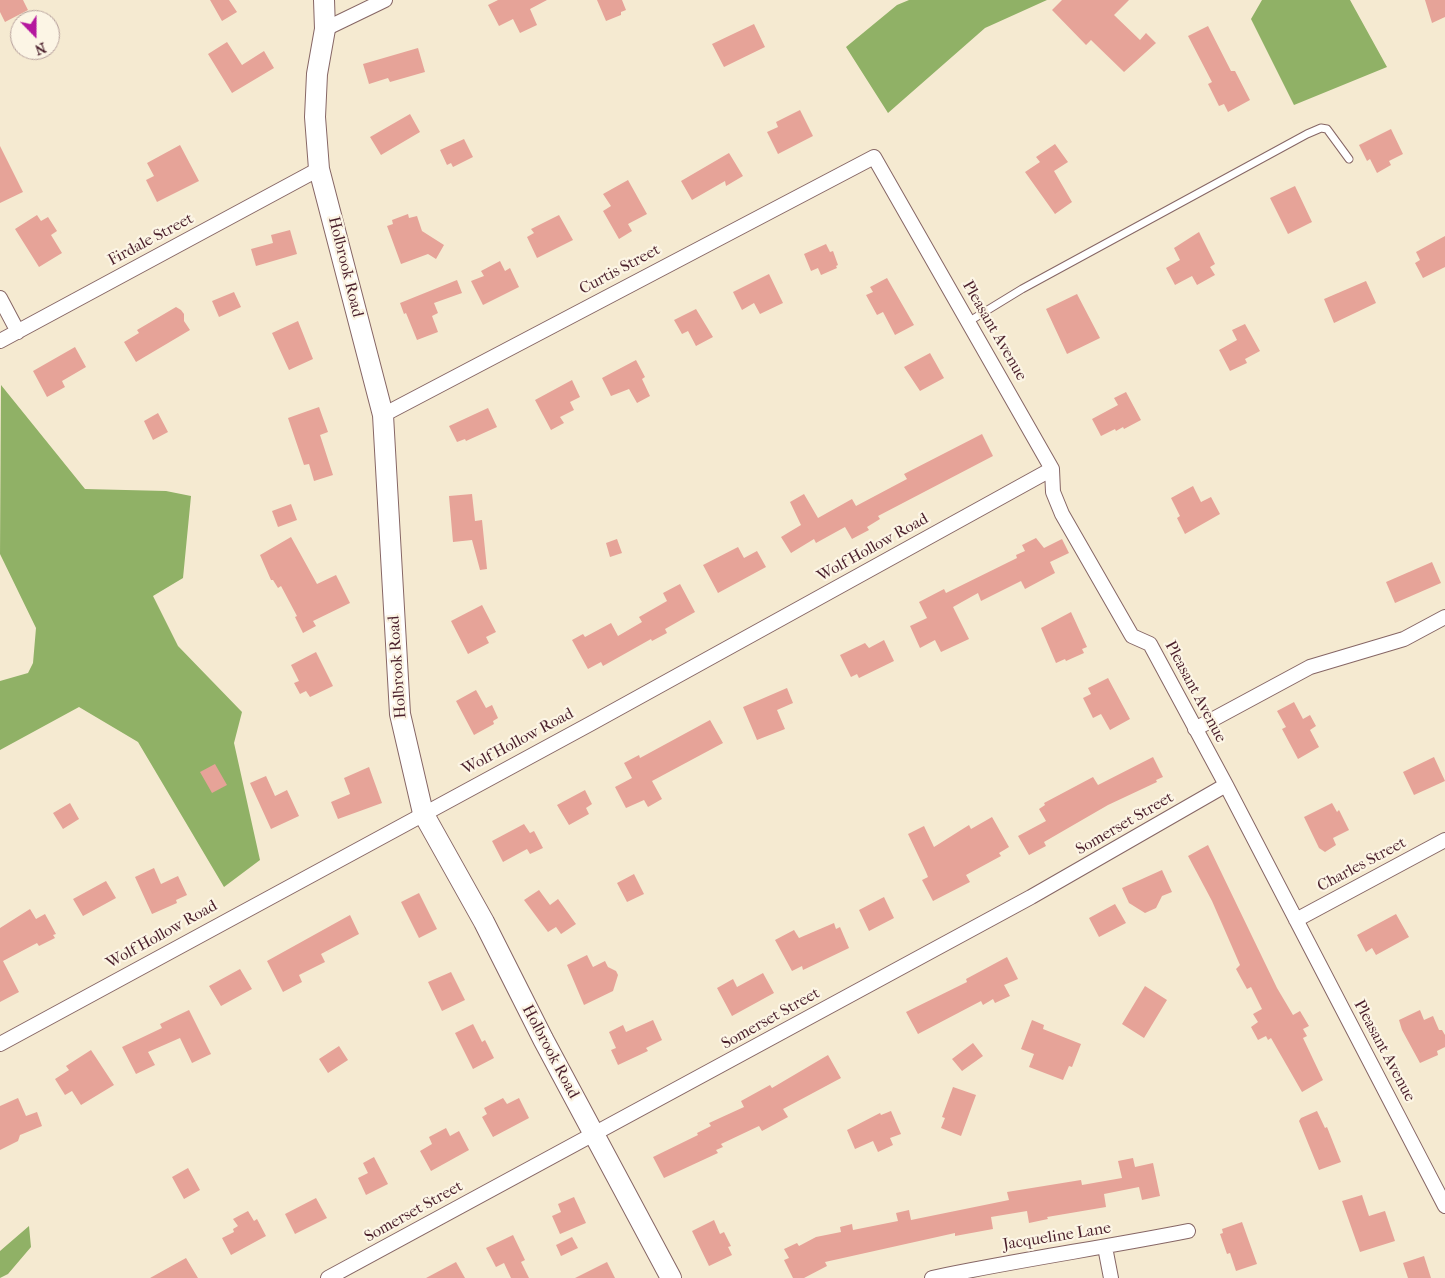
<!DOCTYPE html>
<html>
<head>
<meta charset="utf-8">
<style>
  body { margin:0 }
  #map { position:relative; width:1445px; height:1278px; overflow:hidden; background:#f5ead1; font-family:"IM FELL French Canon",serif }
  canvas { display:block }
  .north { position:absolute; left:10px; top:10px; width:50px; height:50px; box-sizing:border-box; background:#fcf5e5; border:1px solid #b59f9b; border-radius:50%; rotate:158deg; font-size:14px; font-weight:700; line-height:20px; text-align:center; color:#4a1f2b }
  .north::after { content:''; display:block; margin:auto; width:18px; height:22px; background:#b5179e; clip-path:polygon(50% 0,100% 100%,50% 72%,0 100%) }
</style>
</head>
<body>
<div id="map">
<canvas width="1445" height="1278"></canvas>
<div class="north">N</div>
</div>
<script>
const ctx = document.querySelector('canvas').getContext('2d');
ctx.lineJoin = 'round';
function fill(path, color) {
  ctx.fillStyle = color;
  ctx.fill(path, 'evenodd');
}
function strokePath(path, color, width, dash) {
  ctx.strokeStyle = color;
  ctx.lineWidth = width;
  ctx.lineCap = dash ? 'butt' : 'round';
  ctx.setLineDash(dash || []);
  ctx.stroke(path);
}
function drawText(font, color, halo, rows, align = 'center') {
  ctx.font = font + ' "IM FELL French Canon",serif';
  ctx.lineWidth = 4.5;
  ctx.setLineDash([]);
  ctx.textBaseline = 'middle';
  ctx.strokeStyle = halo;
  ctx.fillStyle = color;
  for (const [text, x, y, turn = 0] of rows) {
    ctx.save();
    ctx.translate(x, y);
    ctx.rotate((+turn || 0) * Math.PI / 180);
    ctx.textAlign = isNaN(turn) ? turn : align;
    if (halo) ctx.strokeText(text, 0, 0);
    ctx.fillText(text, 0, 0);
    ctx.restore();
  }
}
fill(new Path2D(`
  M909,0H1047L985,28L888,113L846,47L897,5Z
  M1262,0H1350L1387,67L1294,105L1251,19Z
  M1,385L85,489L166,491L191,496L183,578L153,596L178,646L242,712L234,743L260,860L224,887L138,742L79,707L0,750V681L28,673L33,663L36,628L0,554Z
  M29,1226L31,1247L8,1274L0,1278V1251Z`), '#90b166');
fill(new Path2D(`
  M0,0H23L28,10L5,22L0,12Z
  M210,0H229L237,12L222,21Z
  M498,0H547L530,9L537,25L520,33L513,19L499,26L488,5Z
  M597,0H622L626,10L621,12V15L606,21Z
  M1062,0H1129L1114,15L1140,40L1146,33L1156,43L1124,72L1091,40L1086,45L1052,10Z
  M1425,0H1445V17L1432,23Z
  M754,24L765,47L724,67L712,44Z
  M1208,26L1231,71H1235L1250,100L1228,112L1224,104L1219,106L1208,84L1212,82L1188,36Z
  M227,42L242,65L264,51L274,68L232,93L208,54Z
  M418,48L425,72L390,82L388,78L369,84L363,64Z
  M800,110L813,136L778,154L767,132L778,127L776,122Z
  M410,114L420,132L381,155L370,137Z
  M1391,129L1403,154L1389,161L1391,165L1377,173L1370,159L1367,161L1359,145Z
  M464,139L473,157L453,167L451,163L447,165L440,150Z
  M1055,144L1068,162L1054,171L1072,202L1055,214L1025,172L1040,162L1036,157Z
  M180,145L199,181L157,202L146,180L154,176L147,163Z
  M0,146L23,192L0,203Z
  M729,153L743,176L726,186L725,181L692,200L681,181Z
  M628,180L647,214L628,224L632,231L619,239L603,211L611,206L603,194Z
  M1295,186L1312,222L1288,234L1270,198Z
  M408,214L409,218L417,216L422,231L444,245L436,259L428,254L401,264L387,226L393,224L392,220Z
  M37,215L41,221L48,217L57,231L51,235L62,253L39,267L15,229Z
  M559,215L573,240L537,258L527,237L534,233L531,229Z
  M290,230L297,254L256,266L251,249L273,243L271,235Z
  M1199,232L1215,264L1210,267L1215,275L1197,285L1192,276L1175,285L1166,268L1180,260L1174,248Z
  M1445,236V267L1423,278L1415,263L1420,260L1416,252Z
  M826,244L830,252L833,251L838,265L836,266L837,268L821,275L818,268L811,271L804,254Z
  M500,261L505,271L510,268L519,287L483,305L471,281L484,276L481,271Z
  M769,274L783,303L760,314L754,303L742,310L733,292Z
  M887,278L914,325L895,335L883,312L877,315L866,295L873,292L870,287Z
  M457,280L462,293L434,303L438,313L432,316L438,332L417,340L406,313L404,314L400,303Z
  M1366,281L1376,303L1334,323L1324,299Z
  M234,292L241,307L219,317L212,301Z
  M1077,294L1100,338L1067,354L1046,309Z
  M176,307L181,310L184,314V321L190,330L136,362L124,342L139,333L137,330Z
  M696,309L713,337L696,346L688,331L682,334L674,320Z
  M298,321L313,359L289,370L272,333Z
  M1245,324L1260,351L1245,359L1247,363L1230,371L1219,350L1237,340L1232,330Z
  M75,347L86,367L62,381L65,387L47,397L33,371Z
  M930,353L944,378L920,391L904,367Z
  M636,360L645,377L642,379L650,396L637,403L629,389L611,396L602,378Z
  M572,380L580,397L570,402L574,410L560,417L564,423L551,430L535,400Z
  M1126,392L1141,420L1124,429L1123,427L1116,431L1115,429L1101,436L1092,419L1118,405L1114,398Z
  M319,407L328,432L320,435L333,475L314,481L309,464L304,465L288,418Z
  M488,408L497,427L466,441L465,439L457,442L449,426Z
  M158,413L168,432L153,440L144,421Z
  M982,434L993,456L878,516L880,519L867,527L869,530L852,539L845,527L816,543L814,539L791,553L781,537L801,525L790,502L804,494L818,518L852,499L856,506L907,479L904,474Z
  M1193,486L1201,502L1211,497L1220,514L1185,534L1177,518L1180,516L1171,498Z
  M472,494L475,521L482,520L487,569L480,570L472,540L453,542L449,496Z
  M291,504L297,520L278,527L272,511Z
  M291,537L317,584L336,575L350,603L313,621L316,626L303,633L295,617L297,616L281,586L278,588L273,580H271L260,555Z
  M1036,538L1044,548L1062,539L1069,553L1050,562L1055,573L1025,589L1021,581L981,601L978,593L953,607L969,639L941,652L935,640L920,648L910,626L927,618L919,602L944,589L946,593L1017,558L1016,555L1025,551L1022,545Z
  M617,539L622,553L610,557L606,543Z
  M738,547L744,558L757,551L766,567L718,593L703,565Z
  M1432,562L1441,583L1395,603L1386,582Z
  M680,584L695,612L665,629L667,633L652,641L651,639L603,666L601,662L588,669L572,640L583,634L585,637L611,623L618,636L642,622L639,617L667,601L663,593Z
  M482,605L496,632L486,637L489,643L468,654L451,621Z
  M1071,612L1087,647L1082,649L1084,653L1066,661L1065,659L1056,663L1041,628Z
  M884,640L894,661L859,678L857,674L851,677L840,655L865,643L869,648Z
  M316,652L333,686L310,697L306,691L300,694L294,683L299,681L291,665Z
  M1108,678L1130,719L1110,730L1101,714L1093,718L1083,698L1091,694L1088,688Z
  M787,688L793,703L777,710L785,729L757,740L743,707Z
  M476,690L486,708L492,705L498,718L493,721L494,724L474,735L456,701Z
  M1294,702L1303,719L1310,715L1316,726L1310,730L1319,747L1298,759L1282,729L1286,727L1277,711Z
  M710,720L723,743L652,781L662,799L648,807L644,800L626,808L615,787L632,778L624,763L639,755L640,758Z
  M1153,757L1163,777L1156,780L1157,782L1108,805L1044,842L1046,846L1029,855L1018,836L1046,821L1039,809L1045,805L1044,803L1093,777L1098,785Z
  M1434,757L1445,781L1414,795L1403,772Z
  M215,764L227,785L212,793L200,772Z
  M369,767L382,803L338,819L331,802L350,794L344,778Z
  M266,776L275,796L287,790L299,816L271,829L250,783Z
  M585,790L592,804L586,808L589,814L569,825L557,805Z
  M70,803L79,819L63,829L53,813Z
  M1332,803L1337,812L1339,810L1349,830L1333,838L1336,845L1325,852L1319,848L1304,817Z
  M992,817L1009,847L999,853L1001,856L966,875L970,882L933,901L922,880L928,877L926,872L908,834L924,826L934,847L969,825L971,829Z
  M524,824L530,833L534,831L543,848L530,854L527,849L503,862L492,841Z
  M1208,845L1277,988L1293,1015L1300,1011L1309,1026L1303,1029L1307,1036L1303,1038L1323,1080L1302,1092L1271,1038L1268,1040L1266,1036L1258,1040L1251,1027L1258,1022L1253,1014L1262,1009L1251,987L1247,989L1236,969L1240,965L1212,901L1188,856Z
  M154,868L161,884L178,876L187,895L176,900L177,903L152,914L135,877Z
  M1162,870L1172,892L1162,896L1156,908L1145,913L1129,903L1122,888Z
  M634,874L644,894L627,902L617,883Z
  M106,881L116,898L83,916L73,899Z
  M539,890L550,905L558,899L576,924L561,934L556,927L548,932L524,900Z
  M419,893L437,929L419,938L401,902Z
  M884,897L894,918L869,931L859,910Z
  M1115,904L1126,923L1099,937L1089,918Z
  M30,909L36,919L45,914L56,934L53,935L55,938L39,946L37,943L3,961L19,992L0,1002V928Z
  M1396,914L1409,937L1376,955L1372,948L1366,952L1357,935Z
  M350,915L359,934L321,954L325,962L299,975L302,982L283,992L267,961Z
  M834,923L836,929L840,927L849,948L803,970L802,966L792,971L775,940L794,930L799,938Z
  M587,955L593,967L605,961L608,967L616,971L618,975L613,991L584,1005L567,965Z
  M1007,957L1018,979L1004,985L1010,996L995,1003L993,999L983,1005L981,1001L918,1034L906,1012L967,982L966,979Z
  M240,969L252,989L221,1006L209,986Z
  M451,972L465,1000L442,1011L428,982Z
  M763,973L774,993L732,1016L717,988L733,979L737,987Z
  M1145,986L1167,1000L1144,1038L1122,1024Z
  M189,1010L211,1054L192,1063L180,1038L148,1052L155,1065L136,1074L122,1047L162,1028L160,1024Z
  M1420,1010L1424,1020L1433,1016L1439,1030H1442L1445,1035V1047L1437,1051L1438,1055L1420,1063L1402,1030L1399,1020Z
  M653,1020L662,1040L646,1048L648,1051L618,1065L611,1050L616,1048L609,1032L623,1025L626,1032Z
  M1032,1020L1044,1025L1043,1029L1081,1044L1072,1067L1069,1066L1063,1080L1029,1067L1034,1054L1021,1049Z
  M473,1024L482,1042L485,1040L494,1058L473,1069L455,1033Z
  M973,1043L983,1056L962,1071L952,1059Z
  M339,1046L348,1060L328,1073L319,1059Z
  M91,1050L114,1085L81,1105L72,1091L65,1095L55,1079L69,1070L66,1066Z
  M828,1055L841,1078L783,1109L788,1117L762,1131L759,1126L721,1144L723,1147L716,1150L718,1153L664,1178L653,1157L698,1135L697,1133L711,1126L709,1123L744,1107L741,1101L770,1085L772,1088Z
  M953,1087L976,1095L961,1136L941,1128L945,1118L942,1117Z
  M18,1098L26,1116L37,1112L42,1126L20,1135L18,1141L0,1150V1106Z
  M503,1098L507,1104L519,1098L529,1118L493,1137L482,1117L487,1114L484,1108Z
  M891,1111L901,1134L890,1138L893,1145L878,1152L873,1141L855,1149L847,1130L880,1113L881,1115Z
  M1317,1111L1325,1128L1327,1127L1341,1162L1319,1170L1299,1121L1301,1118Z
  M446,1128L450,1136L459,1131L469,1150L431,1171L420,1151L432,1144L429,1137Z
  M374,1157L388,1184L366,1195L358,1178L368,1173L363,1163Z
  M1133,1158L1135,1167L1153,1163L1160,1196L1142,1200L1139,1187L1104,1194L1106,1207L1047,1217L1048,1219L1029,1223L1027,1211L991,1217L993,1229L955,1236V1233L825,1262L827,1266L804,1278H793L784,1260L789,1258L784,1249L797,1243L799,1246L816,1237L841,1232L840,1227L852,1224L853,1230L898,1221L896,1213L909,1210L911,1220L1009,1200L1007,1192L1081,1180L1082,1185L1122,1178L1118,1161Z
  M188,1168L200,1190L184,1199L172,1177Z
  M1362,1195L1369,1216L1385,1211L1395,1241L1360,1252L1342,1201Z
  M574,1197L586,1223L560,1234L552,1216L561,1212L558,1204Z
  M316,1198L327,1218L295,1234L285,1214Z
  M248,1211L254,1221L257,1219L266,1236L231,1255L222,1238L234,1232L233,1229L238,1226L233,1219Z
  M714,1220L720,1234L724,1232L731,1246L728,1247L732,1255L709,1266L692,1231Z
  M1242,1222L1257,1264L1236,1271L1230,1253L1227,1254L1220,1234L1223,1233L1222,1229Z
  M513,1235L525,1260L521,1262L529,1278H511L504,1263L496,1267L486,1248Z
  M572,1237L578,1248L561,1256L556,1245Z
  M1424,1256L1431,1278H1408L1403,1263Z
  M186,1258L198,1278H150Z
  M456,1262L465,1278H426Z
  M607,1262L615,1278H575Z`), '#e6a398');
const lane = new Path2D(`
  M968,322L1022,289L1307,134L1321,128L1327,129L1349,159`);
const street = new Path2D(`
  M325,29L385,0
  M0,298L18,332
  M0,341L319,169
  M383,415L874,157L1052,469L1053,492L1062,514L1132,636L1150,644L1226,785L1445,1206
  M1195,729L1310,667L1404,639L1445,617
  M1296,920L1445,840
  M0,1044L590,724L1052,469
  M1105,1247L1111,1278
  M328,1278L1031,897L1226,785
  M932,1278C1017,1260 1102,1248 1188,1231`);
const secondary = new Path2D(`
  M324,0L325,29L317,74L315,117L319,169L383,415L400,714L423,813L484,922L543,1039L671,1278`);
strokePath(lane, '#866665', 9);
strokePath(street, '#866665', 16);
strokePath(secondary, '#866665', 22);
strokePath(lane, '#fff', 7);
strokePath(street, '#fff', 14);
strokePath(secondary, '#fff', 20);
drawText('16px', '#4a1f2b', '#fcf5e5', [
  ["Firdale Street",151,240,-28],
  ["Holbrook Road",345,267,76],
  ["Curtis Street",620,270,-28],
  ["Pleasant Avenue",994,331,60],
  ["Wolf Hollow Road",873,548,-29],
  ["Holbrook Road",398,667,-94],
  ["Pleasant Avenue",1195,692,62],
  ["Wolf Hollow Road",518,742,-28],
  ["Somerset Street",1125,824,-30],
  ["Charles Street",1362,865,-28],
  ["Wolf Hollow Road",162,935,-29],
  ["Somerset Street",771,1019,-29],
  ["Pleasant Avenue",1384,1051,62],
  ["Holbrook Road",550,1052,62],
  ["Somerset Street",414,1212,-29],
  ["Jacqueline Lane",1057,1237,-9]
]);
</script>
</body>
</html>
